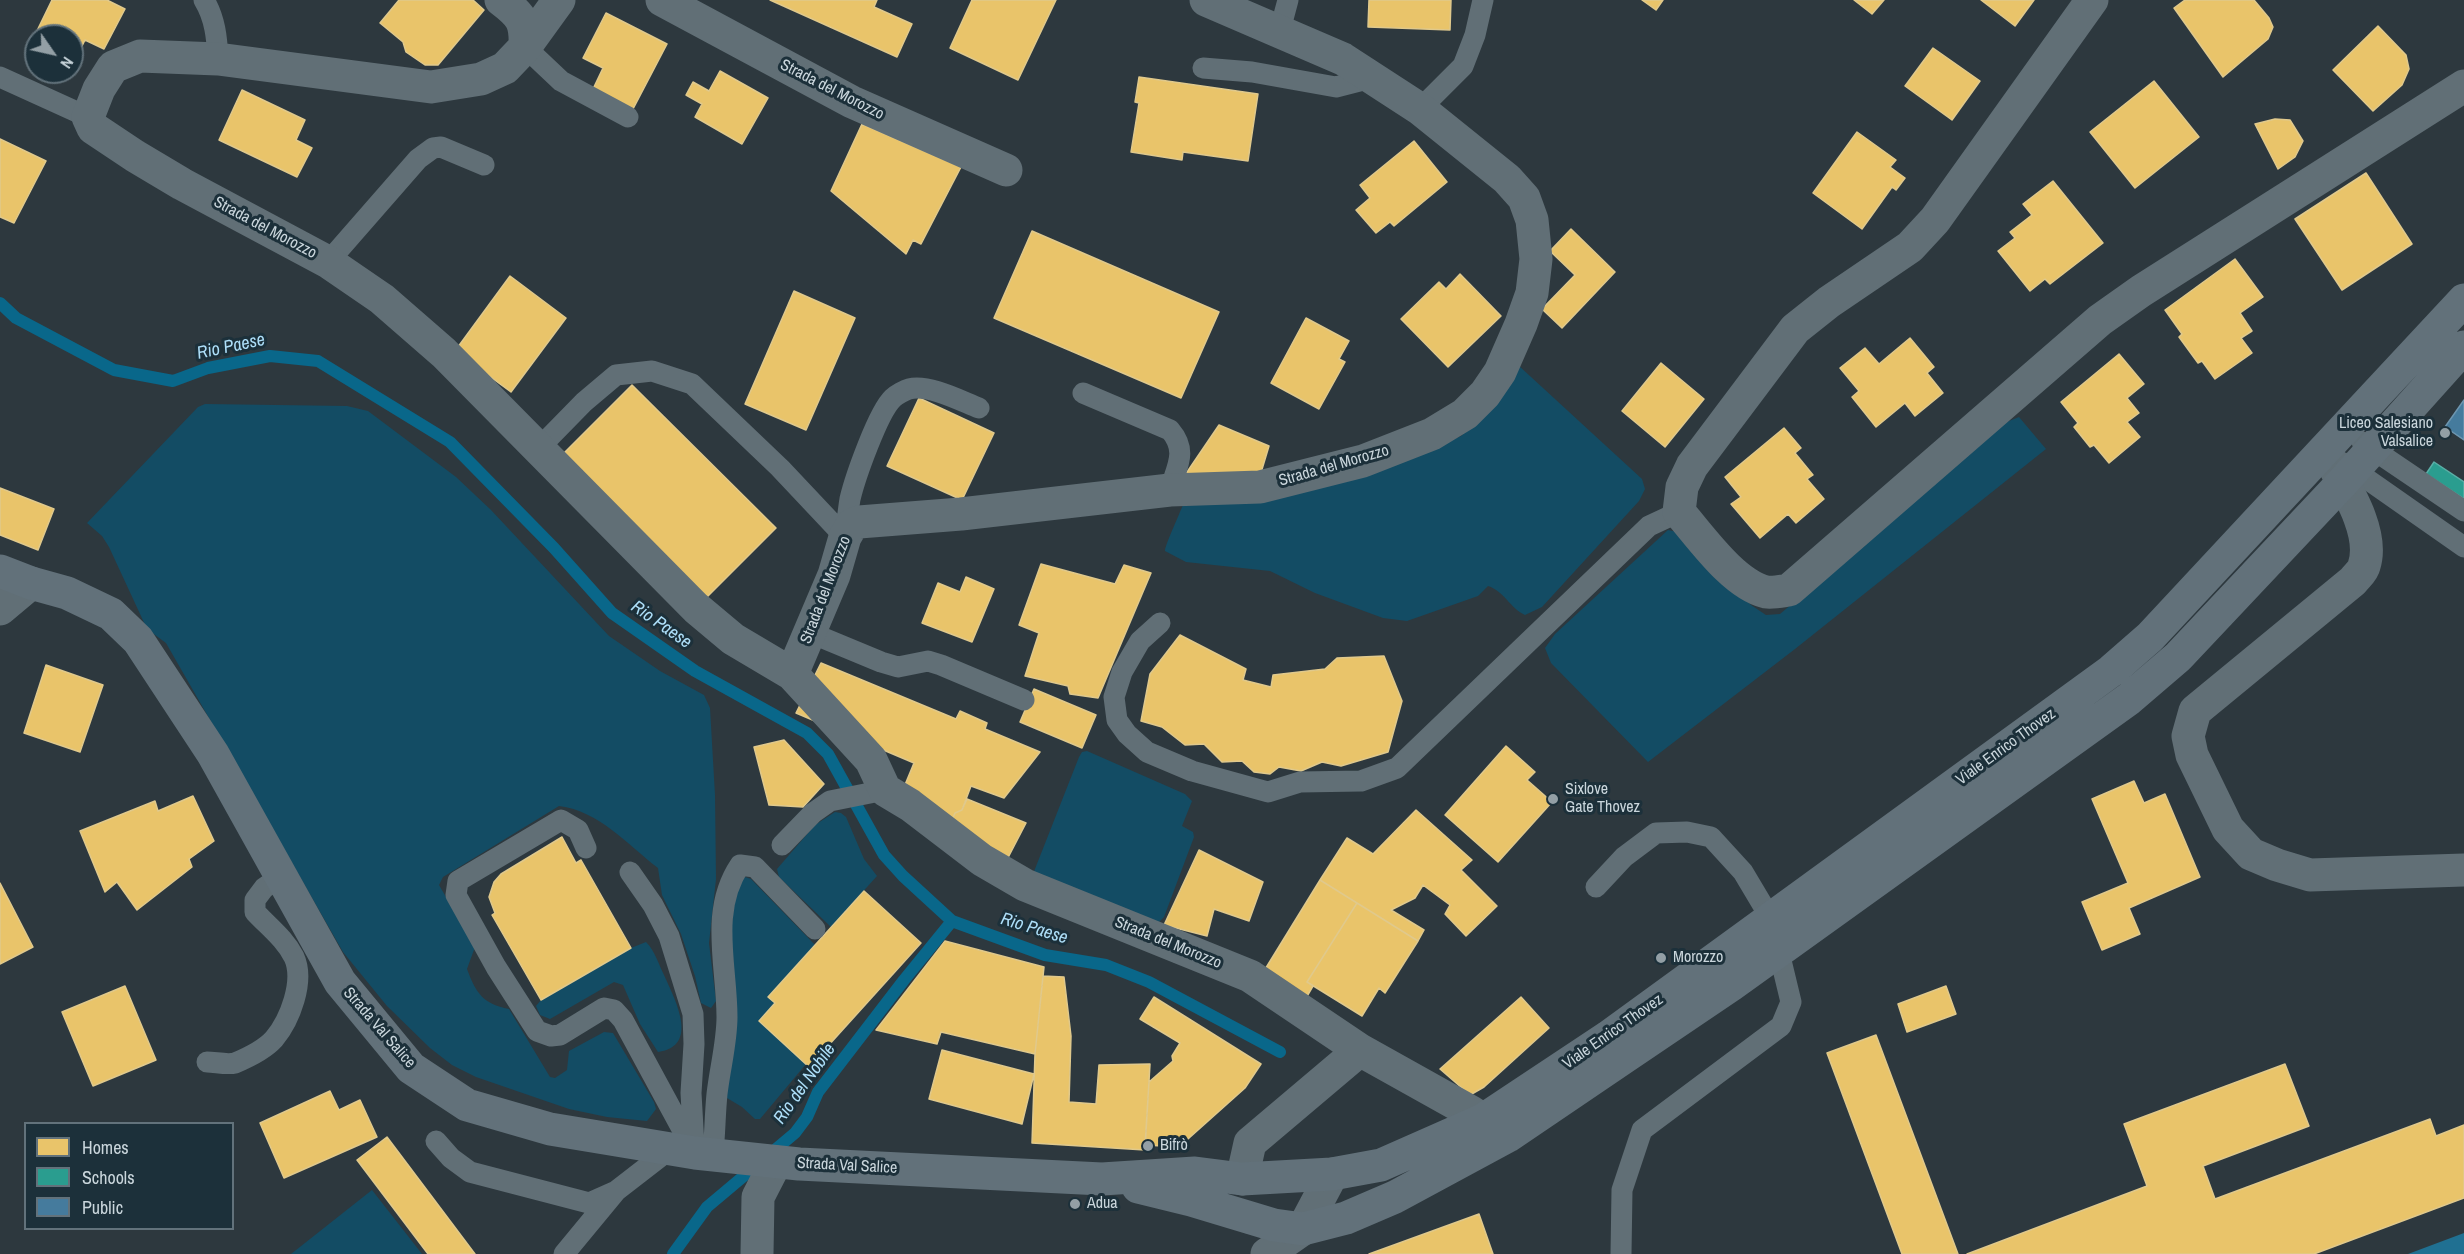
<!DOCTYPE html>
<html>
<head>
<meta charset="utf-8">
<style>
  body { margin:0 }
  #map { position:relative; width:2464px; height:1254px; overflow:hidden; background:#2d383e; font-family:"Archivo Narrow",sans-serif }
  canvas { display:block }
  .legend { position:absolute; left:24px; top:1122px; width:210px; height:108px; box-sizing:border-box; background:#1c303a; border:2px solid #62727b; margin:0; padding:8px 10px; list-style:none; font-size:18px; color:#cad6dc }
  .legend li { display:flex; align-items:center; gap:12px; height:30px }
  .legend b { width:30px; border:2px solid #62727b }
  .north { position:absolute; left:24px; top:24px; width:60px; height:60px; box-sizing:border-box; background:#1c303a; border:2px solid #62727b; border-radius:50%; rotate:124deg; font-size:16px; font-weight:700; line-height:24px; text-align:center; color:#cad6dc }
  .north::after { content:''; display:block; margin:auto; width:21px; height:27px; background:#939fa5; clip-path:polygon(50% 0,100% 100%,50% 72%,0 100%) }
</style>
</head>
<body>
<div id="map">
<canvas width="2464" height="1254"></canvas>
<ul class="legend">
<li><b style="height:16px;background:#e9c46a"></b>Homes</li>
<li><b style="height:16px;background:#2a9d8f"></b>Schools</li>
<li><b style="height:16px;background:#457b9d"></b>Public</li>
</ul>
<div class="north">N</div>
</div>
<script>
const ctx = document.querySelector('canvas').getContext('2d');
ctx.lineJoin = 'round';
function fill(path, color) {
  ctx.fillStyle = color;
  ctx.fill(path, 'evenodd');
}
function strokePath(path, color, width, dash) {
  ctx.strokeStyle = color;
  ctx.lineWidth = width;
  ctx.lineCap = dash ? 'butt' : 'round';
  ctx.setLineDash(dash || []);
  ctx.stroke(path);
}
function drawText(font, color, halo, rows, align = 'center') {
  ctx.font = font + ' "Archivo Narrow",sans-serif';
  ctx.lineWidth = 6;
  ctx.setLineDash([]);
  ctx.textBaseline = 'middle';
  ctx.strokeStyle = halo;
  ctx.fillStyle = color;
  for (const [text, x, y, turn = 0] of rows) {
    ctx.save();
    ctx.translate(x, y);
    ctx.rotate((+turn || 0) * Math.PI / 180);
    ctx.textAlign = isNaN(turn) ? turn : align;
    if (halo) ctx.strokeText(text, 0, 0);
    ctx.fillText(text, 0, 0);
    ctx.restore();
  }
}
fill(new Path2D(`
  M1518,365L1642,479L1645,489L1639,501L1542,607L1525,615C1510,608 1504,591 1488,586L1478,596L1407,621L1383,618L1315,593L1270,571L1186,562L1165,551C1165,545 1181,511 1184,502L1429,450L1461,436L1489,410Z
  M205,404L347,406L368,411L456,477L491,510L609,636L660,671L704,695L710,708L715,795L716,879L709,943L716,1001L711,1008L701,1003L695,976L681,934L662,895L658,868C627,844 599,811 559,806L443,877L439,885L475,947L467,969C476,993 483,1004 509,1009L550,1077L555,1078L567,1070L569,1051L604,1032L613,1033L654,1102L656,1109L647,1121L607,1117L569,1109L476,1077L452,1065L430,1048L387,1006L343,952L166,643L147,629L109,547L102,536L87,523L198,407Z
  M2019,417L2046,449L1795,649L1648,762L1551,663L1545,648L1555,634L1668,530L1682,533L1751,605L1766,615L1780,614L2004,423Z
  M1087,751L1185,794L1192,801L1182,826L1193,832L1194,837L1164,917L1157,924L1033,874L1079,757L1082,752Z
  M835,812L841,813L846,817L864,859L877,876L831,927L779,877L777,869L815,825Z
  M745,877L751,879L815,945L768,997L775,1003L759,1021L806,1064L760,1119H755L742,1107L727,1098L728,954L737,882Z
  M646,942C655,951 659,965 664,975C674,998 701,1046 658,1052L640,1024L623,985L614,982L550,1019L540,1015L536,1006L541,1000L631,948Z
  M372,1190L422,1254H290H291Z`), '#134c64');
fill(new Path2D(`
  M2464,1233V1254H2408Z`), '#207092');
const homes = new Path2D(`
  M52,0H107L125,9L104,49L85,40L75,60L72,58V36H36V40L33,39Z
  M399,0H473L484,10L438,65H425L406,52L403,42L380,23Z
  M770,0H877L874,7L912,24L897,57Z
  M972,0H1056L1018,80L950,48Z
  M1369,0H1451L1450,30L1368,27Z
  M1642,0H1663L1656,10Z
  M1854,0H1884L1872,14Z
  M1981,0H2034L2015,26Z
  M2185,0H2254L2269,18L2273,27L2268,39L2223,77L2174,8Z
  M606,13L667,44L633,109L593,89L603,68L583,58Z
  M2378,26L2406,55L2409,69L2402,85L2373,111L2333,70Z
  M1933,48L1980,81L1952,120L1905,86Z
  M720,71L768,98L742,144L695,117L702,104L686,95L693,82L709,91Z
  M1139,77L1258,94L1248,161L1183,152L1182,160L1131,152L1139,103L1135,102Z
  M2154,81L2199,137L2135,188L2090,132Z
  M242,90L305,120L296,140L312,148L297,177L219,140Z
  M2275,119L2290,120L2303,141L2295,157L2278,169L2255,124Z
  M862,124L961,167L921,244L913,240L906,254L831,191Z
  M1857,132L1896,160L1890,167L1905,178L1896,190L1892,187L1862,229L1813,193Z
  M0,139L46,161L14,223L0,217Z
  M1414,141L1447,182L1394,226L1390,222L1376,233L1356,210L1370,198L1360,185Z
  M2366,173L2412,244L2342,290L2295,219Z
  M2053,181L2103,243L2050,284L2045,279L2030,291L1998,251L2015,238L2010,232L2032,215L2023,204Z
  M1571,229L1615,272L1562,328L1542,309L1575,275L1550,251Z
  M1032,231L1219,312L1181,398L994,318Z
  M2235,259L2263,297L2240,313L2252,331L2241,338L2252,353L2215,379L2202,361L2198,363L2179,337L2182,334L2165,310Z
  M1460,274L1501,316L1448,367L1401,319L1439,282L1446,289Z
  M510,276L566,318L511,392L455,351Z
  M794,291L855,318L806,430L745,404Z
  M1306,318L1349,341L1339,359L1345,362L1319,409L1271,383Z
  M1910,338L1934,367L1927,373L1943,393L1915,416L1905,403L1876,427L1852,397L1859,391L1840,368L1865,348L1879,364Z
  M2119,354L2144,384L2127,398L2139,413L2127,422L2140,437L2109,463L2094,445L2090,447L2074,427L2078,423L2061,402Z
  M1661,363L1704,399L1665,447L1622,411Z
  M632,385L776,528L702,602L558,459Z
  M919,398L994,433L962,500L887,466Z
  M1219,425L1269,446L1257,486L1185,475Z
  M1784,428L1801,448L1795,453L1813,475L1807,479L1824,499L1796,523L1788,514L1760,538L1731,504L1741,497L1725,477Z
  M0,488L54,509L38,550L0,535Z
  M1041,564L1115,584L1124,565L1151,573L1098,698L1070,694L1068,686L1025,676L1039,633L1019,625Z
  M966,577L994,589L972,642L922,623L938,583L960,592Z
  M1180,635L1246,669L1243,680L1271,687L1273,675L1325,669L1337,658L1384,656L1402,701L1388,752L1341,766L1322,762L1301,771L1279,767L1270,774L1254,772L1242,761L1222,762L1204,744L1185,745L1162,727L1141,721L1150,674Z
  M821,663L956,719L960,711L987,723L985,729L1040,752L1004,798L971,786L962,810L955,813L944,838L902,792L914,763L796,713Z
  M46,665L103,685L80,752L24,733Z
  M1034,689L1096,715L1082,748L1020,722Z
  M784,740L824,784L803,807L769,805L754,747Z
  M1506,746L1535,772L1527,780L1552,802L1498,862L1445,815Z
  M2134,781L2144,803L2165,794L2200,877L2129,908L2140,934L2102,950L2082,902L2128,883L2092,799Z
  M193,796L214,841L189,859L192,867L137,910L117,882L105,892L80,831L155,801L158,811Z
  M967,799L1026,823L999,875L944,838L955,813L962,810Z
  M1416,810L1472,860L1461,870L1497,906L1466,936L1445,914L1450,905L1423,885L1415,898L1391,910L1424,930L1418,941L1320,880L1347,838L1373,854Z
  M562,837L576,863L581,860L631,948L541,1000L492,915L495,913L489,897L494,882L501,874Z
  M1199,850L1263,882L1249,921L1214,909L1207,936L1164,925Z
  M1320,880L1357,903L1307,982L1313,986L1306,998L1264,971Z
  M0,883L33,947L0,964Z
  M864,891L921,943L809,1067L759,1021L775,1003L768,997Z
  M1357,903L1418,941L1385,993L1379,988L1362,1016L1307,982Z
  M945,941L1044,967L1035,1054L941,1032L937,1044L876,1030Z
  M1043,976L1064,977L1071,1036L1069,1102L1096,1104L1099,1065L1150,1064L1145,1150L1032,1143L1035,1054Z
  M125,986L156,1060L93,1086L62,1012Z
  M1946,986L1956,1014L1907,1032L1898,1004Z
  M1154,997L1261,1064L1245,1088L1179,1147L1145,1145L1149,1082L1173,1061L1172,1056L1180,1043L1140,1019Z
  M1521,997L1549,1028L1484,1087L1470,1095L1440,1069Z
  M1876,1035L1958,1254H1902L1827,1053Z
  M942,1050L1034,1074L1022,1124L929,1099Z
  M2285,1064L2309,1126L2203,1166L2215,1199L2430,1119L2436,1136L2464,1125V1198L2314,1254H1967L2147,1186L2124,1124Z
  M330,1091L339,1110L360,1100L377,1137L284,1178L260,1123Z
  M387,1137L475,1254H428L357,1160Z
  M1479,1214L1493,1254H1369Z`);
fill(homes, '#e9c46a');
strokePath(homes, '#e0c98c', 1.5);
const schools = new Path2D(`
  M2434,462L2464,482V499L2426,474Z`);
fill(schools, '#2a9d8f');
strokePath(schools, '#5aaea6', 1.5);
const public = new Path2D(`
  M2464,400V440L2445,427Z`);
fill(public, '#457b9d');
strokePath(public, '#6d96b0', 1.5);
strokePath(new Path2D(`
  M0,303L16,318L114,370L173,381L208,368L270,356L318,361L450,442L554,548L612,613L695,671L807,733L828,754L884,855L903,876L952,921L1045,955L1106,965L1149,982L1280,1052
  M673,1254L707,1207L795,1133L807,1117L818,1092L904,980L952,921`), '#09678a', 12);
strokePath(new Path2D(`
  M204,0C215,18 217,38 218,59
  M1280,30L1288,0
  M525,47L561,81L628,117
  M1203,68L1252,72L1336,87L1371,78
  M0,77L88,117
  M1420,109L1463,66L1475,35L1483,0
  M328,262L418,159L433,148L441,147L484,165
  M1083,393L1170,430C1188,451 1177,466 1170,490
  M2362,442L2464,511
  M538,449L584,402L616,375L652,371L692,384L780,468L845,537
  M2344,463L2464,547
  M845,536C847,524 848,511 850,499C855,478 878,412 893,398C896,395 905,390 909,389C929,384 961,401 979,408
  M1160,623L1140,641L1122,672L1114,697L1117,720L1127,734L1147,752L1192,771L1268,792L1300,782L1361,781L1397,768L1649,526L1679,512
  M811,633L881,662L898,667L928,661L941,665L1024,700
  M782,845L813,813L830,801L885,790
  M586,848L578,830L561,820L458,881L456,895L496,967L537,1031L551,1036L560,1035L604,1008L614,1010L623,1020L695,1153
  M630,872L653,905L669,936L693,1014L694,1044L691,1093L694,1146
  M1596,887L1624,857L1656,833L1687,832L1711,837L1743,872L1771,919L1791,1002L1781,1026L1642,1130L1622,1190L1621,1254
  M207,1062C215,1062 227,1065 235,1063C247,1058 265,1049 274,1039C290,1020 305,981 294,957C285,939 269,927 255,912V900L264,888L280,877
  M436,1141L451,1158L470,1172L589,1203L616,1191
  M713,1153C715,1134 715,1114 717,1094C720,1068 727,1042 727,1017C727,965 709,911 740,865L755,867L815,929
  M564,1254L616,1191L669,1150`), '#616f76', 21);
strokePath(new Path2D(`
  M501,0C522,16 526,22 525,47L505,68L481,79L431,87L218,59L140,56L113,67L99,89L88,117L93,128L135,156L182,184L328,262L382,299L444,353L696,608L733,639L792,674
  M662,0L852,102L1006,170
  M1206,0L1343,59L1420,109L1507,179L1524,198L1532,220L1536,259L1532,293L1521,324L1500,372L1485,394L1465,414L1432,434L1363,461L1260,487L1170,490L961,514L859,522L852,525L845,537L834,575L792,674L871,760L885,790L910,805L982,860L1025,885L1250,976L1360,1050L1471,1112L1504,1133
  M2092,0L1935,220L1910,247L1829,302L1795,329L1692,466L1682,487L1679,512C1701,537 1733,584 1766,592C1773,593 1782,591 1789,590L2100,320L2141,291L2464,86
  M525,47L559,0
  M2325,450C2341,481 2376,530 2364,566C2363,571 2357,576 2353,581L2195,711L2188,736L2192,755L2228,829L2251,854L2277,865L2310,875L2464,870
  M0,609L31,583
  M1242,1179L1250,1143L1360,1050
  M757,1254L758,1197L776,1162
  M1267,1254L1303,1229L1332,1174`), '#616f76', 33);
strokePath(new Path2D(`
  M0,571L31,583L67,593L111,614L138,640L213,754L340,982L411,1068L467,1105L550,1129L695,1153L799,1164L1102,1179L1195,1173L1242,1179L1332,1174L1381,1165L1483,1120L1608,1037L2111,671L2150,637L2464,300
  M1138,1187L1191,1200L1274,1225L1303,1229L1346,1218L1395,1197L1508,1136L1623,1058L1731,985L2129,699L2178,657L2342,483L2464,347`), '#62717a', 33);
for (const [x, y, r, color] of [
  [2445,433,6,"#939fa5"],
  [1553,799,6,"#939fa5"],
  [1661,958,6,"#939fa5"],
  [1148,1146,6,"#939fa5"],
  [1075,1204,6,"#939fa5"]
]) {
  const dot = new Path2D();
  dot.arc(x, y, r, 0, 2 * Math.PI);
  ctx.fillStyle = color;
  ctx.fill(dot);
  strokePath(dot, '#1c303a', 2);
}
drawText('16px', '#cad6dc', '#1c303a', [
  ["Strada del Morozzo",832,90,27],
  ["Strada del Morozzo",265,228,28],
  ["Strada del Morozzo",1334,466,-16],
  ["Strada del Morozzo",826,590,-69],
  ["Viale Enrico Thovez",2006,747,-36],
  ["Strada del Morozzo",1168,943,22],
  ["Strada Val Salice",379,1028,49],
  ["Viale Enrico Thovez",1613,1032,-35],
  ["Strada Val Salice",847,1166,3]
]);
drawText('16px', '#cad6dc', '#1c303a', [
  ["Liceo Salesiano",2433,424,"right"],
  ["Valsalice",2433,442,"right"],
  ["Sixlove",1565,790],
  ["Gate Thovez",1565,808],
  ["Morozzo",1673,958],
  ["Bifrò",1160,1146],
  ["Adua",1087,1204]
], 'left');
drawText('italic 18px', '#addef8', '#1c303a', [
  ["Rio Paese",231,347,-12],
  ["Rio Paese",661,625,35],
  ["Rio Paese",1034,929,17],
  ["Rio del Nobile",805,1084,-55]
]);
</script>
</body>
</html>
